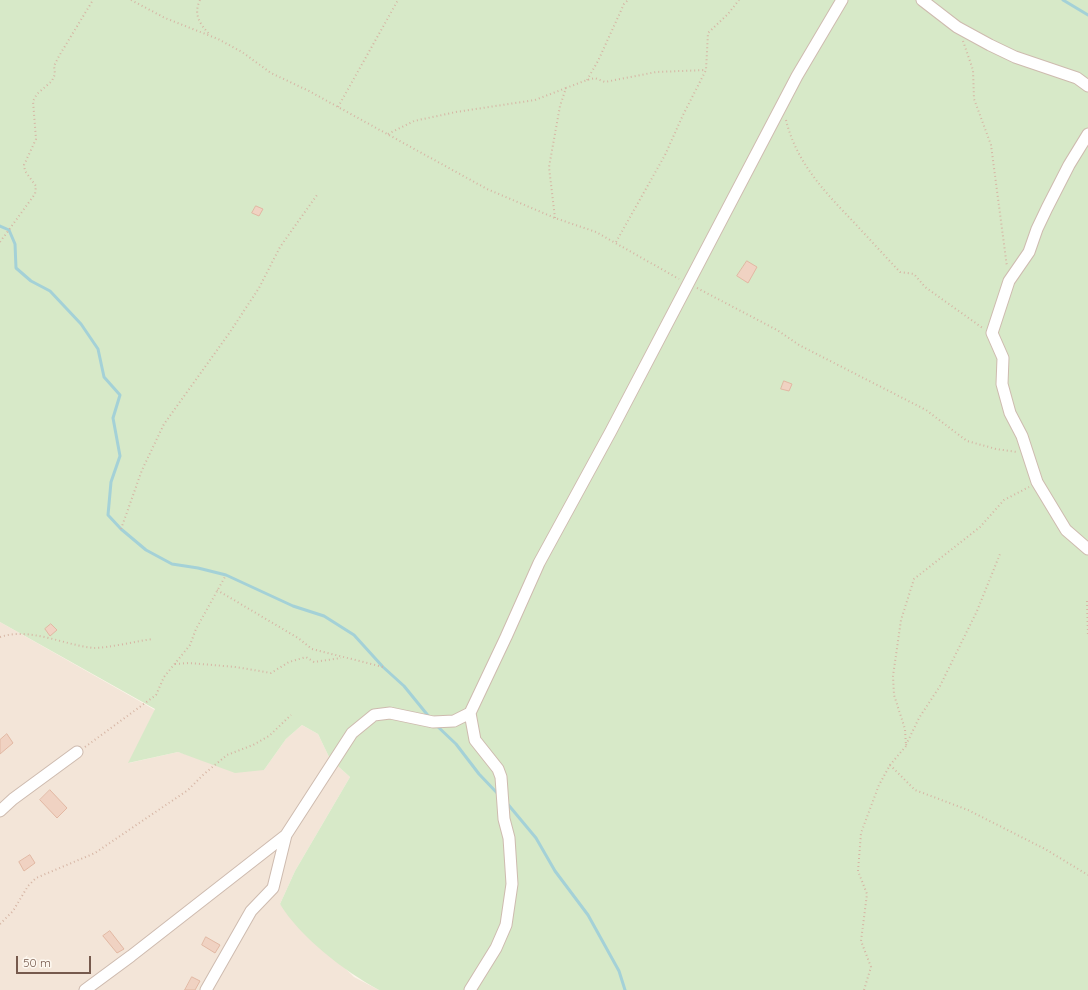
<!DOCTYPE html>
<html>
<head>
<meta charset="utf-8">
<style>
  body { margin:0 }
  #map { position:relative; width:1088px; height:990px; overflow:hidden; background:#fcf4e9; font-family:Quicksand,sans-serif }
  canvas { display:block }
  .scale { position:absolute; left:16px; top:956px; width:75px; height:18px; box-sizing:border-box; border:2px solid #765a4d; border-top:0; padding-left:5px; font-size:12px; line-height:14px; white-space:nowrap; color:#765a4d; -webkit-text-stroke:3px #fef8f0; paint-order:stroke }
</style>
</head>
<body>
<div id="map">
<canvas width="1088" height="990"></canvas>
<div class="scale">50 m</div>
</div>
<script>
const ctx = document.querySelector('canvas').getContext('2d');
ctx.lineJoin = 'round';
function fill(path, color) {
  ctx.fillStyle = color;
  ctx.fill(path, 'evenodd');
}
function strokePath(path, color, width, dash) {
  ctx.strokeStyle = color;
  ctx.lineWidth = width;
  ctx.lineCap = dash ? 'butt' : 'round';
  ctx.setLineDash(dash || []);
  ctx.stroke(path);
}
fill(new Path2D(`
  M0,622L155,710L129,763L178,752L205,760L264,770L286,739L302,725L318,734L330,759L350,777L295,871L280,904L354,977L379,990H0Z`), '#f3e5d8');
fill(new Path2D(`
  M0,0H1088V990H379C344,971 300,937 280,904L295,871L350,777L330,759L318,734L302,725L286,739L264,770L235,773L178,752L128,763L155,709L0,622Z`), '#d7e9c8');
strokePath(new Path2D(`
  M1063,0L1088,15
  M0,226L9,230L15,244L16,268L31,281L50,291L81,324L98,349L104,377L120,395L113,418L120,456L111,482L108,515L121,529L146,550L172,564L198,568L226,575L293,606L324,616L354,635L383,667L404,686L430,718
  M436,725L456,744L479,774L499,795
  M506,802L536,838L555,871L588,915L619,971L625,990`), '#a4d1d7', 3);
const building = new Path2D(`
  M256,206L263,209L259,216L252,213Z
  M747,261L757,267L748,283L737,276Z
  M784,381L792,384L789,391L781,389Z
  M51,624L57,630L50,636L45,629Z
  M7,734L13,743L0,754V740Z
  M50,790L67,808L57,818L40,800Z
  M30,855L35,863L24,871L19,862Z
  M110,931L124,949L117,953L103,936Z
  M206,937L220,945L215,953L202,945Z
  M192,977L200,981L195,990H185Z`);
fill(building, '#f0d2c2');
strokePath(building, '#e2b8a3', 1);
const minor = new Path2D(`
  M922,0L957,27L990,45L1015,57L1077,78L1088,86
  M1088,134L1069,165L1047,208L1037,229L1029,252L1009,281L992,333L1003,358L1002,384L1010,413L1022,436L1037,482L1066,530L1088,549
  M470,713L475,740L498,769L501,777L504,819L509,838L512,884L506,925L496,948L470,990
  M0,811L13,799L77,752
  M85,990L131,956L286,835
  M206,990L251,911L273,888L286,835L352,733L374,715L390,713L433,722L454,721L470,713L506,637L539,563L611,431L797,76L842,0`);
strokePath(minor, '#cebbaf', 13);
strokePath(new Path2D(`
  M131,0L165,18L218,39L242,52L271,73L309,91L487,189L555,218L596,232L679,279
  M200,0C193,15 200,24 210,35
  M963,41L973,70L974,99L991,145L1007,267
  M587,80L598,61L624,4L628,0
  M338,107L398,0
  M786,120C795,158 820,187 846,214C864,233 882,253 900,272L914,274L925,287L984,329
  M388,134L414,121L456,112L535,100L566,88
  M555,218L549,167L560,106L566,88L587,80L595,78L605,82L656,72L706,70
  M0,242L35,194L36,186L25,171L24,165L36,139L33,101L37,94L52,81L55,74L54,66L59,56L93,0
  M616,242L665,155L683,115L706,70L708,33L728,14L739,0
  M697,288L777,330L799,345L926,410L967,441L996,449L1017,452
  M121,529L142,470L164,424L230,332L259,288L280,247L317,195
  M217,590L298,638L312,649L383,667
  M1087,601L1088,636
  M0,637C31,627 63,645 94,648C108,648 137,641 153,639
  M175,664L189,663L236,667L271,673L289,662L306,657L314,662L341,658
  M906,745L919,718L940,686L977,611L1000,554
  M85,747L156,695L164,677L190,645L196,629L226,575
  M890,765L915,790L968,810L1045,849L1088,875
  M0,924L13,911L28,886L36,878L95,853L188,790L204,774L227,755L253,745L269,736L291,715
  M864,990L871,967L861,941L867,894L858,871L861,833L879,785L890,765L906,746L905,729L894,695L893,676L901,620L914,579L980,527L1004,500L1029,487`), '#d6b5a4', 2, [1, 3]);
strokePath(minor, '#fff', 11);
</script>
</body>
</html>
